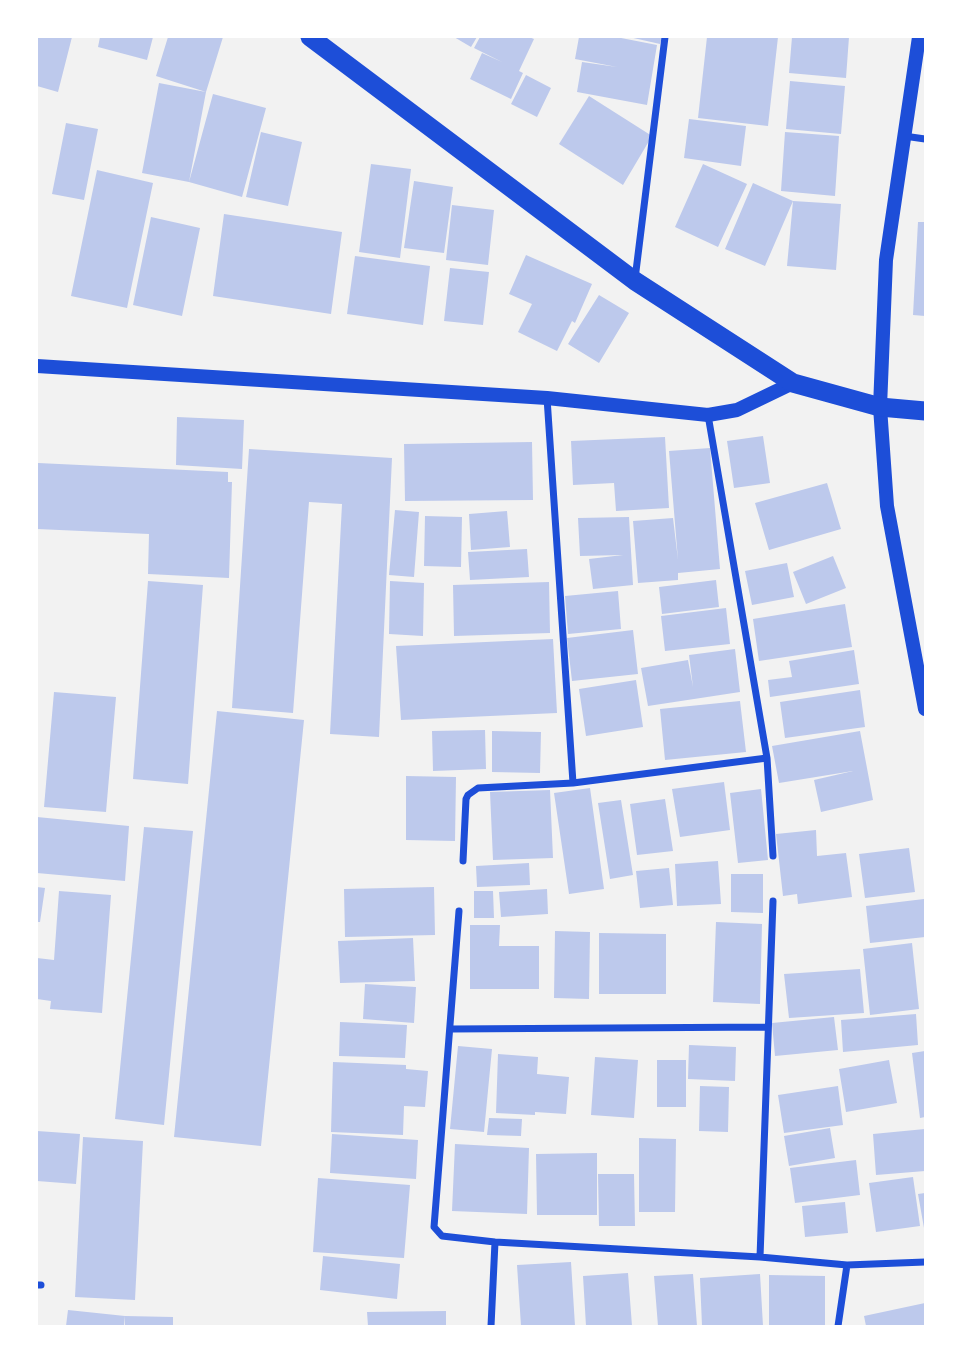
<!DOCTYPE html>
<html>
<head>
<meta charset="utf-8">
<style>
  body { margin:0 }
  #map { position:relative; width:962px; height:1363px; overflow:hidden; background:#f2f2f2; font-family:"Noto Sans",sans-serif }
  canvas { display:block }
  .frame { position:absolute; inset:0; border:38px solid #fff; pointer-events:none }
</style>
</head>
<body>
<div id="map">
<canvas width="962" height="1363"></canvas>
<div class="frame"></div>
</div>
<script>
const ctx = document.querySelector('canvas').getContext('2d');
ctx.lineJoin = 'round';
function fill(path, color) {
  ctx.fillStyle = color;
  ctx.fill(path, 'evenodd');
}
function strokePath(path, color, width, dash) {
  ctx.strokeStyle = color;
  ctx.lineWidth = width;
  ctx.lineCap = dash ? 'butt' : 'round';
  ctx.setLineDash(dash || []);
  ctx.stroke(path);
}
fill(new Path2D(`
  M37,37H72L58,92L37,86Z
  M100,37H153L147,60L98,47Z
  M168,37H223L206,92L189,182L142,173L159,83L206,92L156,76Z
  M454,37H477L471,47Z
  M480,37H529L534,39L519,71L523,73L511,99L470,79L482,53L502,62L474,48Z
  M579,37H616L657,45L647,105L577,92L582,62L617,67L575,59Z
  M629,37H662L660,44Z
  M707,37H778L768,126L698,118Z
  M792,37H849L846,78L789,73Z
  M526,75L551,88L537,117L511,104Z
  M790,81L845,86L841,134L786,129Z
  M213,94L266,108L242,197L189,182Z
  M589,96L652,136L623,185L559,144Z
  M689,119L746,126L741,166L684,158Z
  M66,123L98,129L84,200L52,194Z
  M261,132L302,142L288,206L246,197Z
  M785,132L839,136L835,196L781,191Z
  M371,164L411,169L400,258L359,252Z
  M703,164L747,184L718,247L675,227Z
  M97,170L153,183L127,308L71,296Z
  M414,181L453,187L444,253L404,248Z
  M753,183L793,201L765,266L725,249Z
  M793,201L841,204L836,270L787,266Z
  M452,205L494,210L488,265L446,260Z
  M224,214L342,232L331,314L213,296Z
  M151,217L200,228L182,316L133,305Z
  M918,222H925V316L913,315Z
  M526,255L592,284L575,323L572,321L557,351L518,332L532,304L509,294Z
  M355,256L430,266L423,325L347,314Z
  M450,268L489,272L483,325L444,321Z
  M599,295L629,313L599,363L568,344Z
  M177,417L244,420L242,469L176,465Z
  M763,436L770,483L734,488L727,441Z
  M665,437L669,508L616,511L614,483L573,485L571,441Z
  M532,442L533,500L405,501L404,444Z
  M710,448L720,569L678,573V580L638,583L633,521L673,518L678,560L669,451Z
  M249,449L392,458L379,737L330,734L342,504L309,502L293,713L232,708Z
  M38,463L228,472V482H232L229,578L148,574L149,534L37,529Z
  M827,483L841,529L769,550L755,503Z
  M395,510L419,512L414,577L389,575Z
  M507,511L510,547L471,550L469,514Z
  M425,516L462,517L461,567L424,566Z
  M629,517L633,585L593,589L589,559L623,555L580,556L578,518Z
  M527,549L529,577L470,580L468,552Z
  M833,556L846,588L806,604L793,572Z
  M787,563L794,597L752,605L745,571Z
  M716,580L719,607L662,614L659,587Z
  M148,581L203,585L188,784L133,779Z
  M390,581L424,583L423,636L389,634Z
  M549,582L550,633L454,636L453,585Z
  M618,591L621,629L568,634L565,596Z
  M845,604L852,647L759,661L753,619Z
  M726,608L730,644L665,651L661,616Z
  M633,630L638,674L572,681L567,638Z
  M553,639L557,713L401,720L396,646Z
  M735,649L740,692L648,706L641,668L688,660L693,687L689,655Z
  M854,650L859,684L770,697L768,680L792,677L789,661Z
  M636,680L643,727L586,736L579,689Z
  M860,690L865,727L785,738L780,702Z
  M54,692L116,697L106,812L44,807Z
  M740,701L746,752L665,760L660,709Z
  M217,711L304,720L261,1146L174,1137Z
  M485,730L486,769L433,771L432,731Z
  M492,731L541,732L540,773L492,772Z
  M860,731L873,800L821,812L814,780L853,771L779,783L772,746Z
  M406,776L456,777L455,841L406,840Z
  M724,782L730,830L680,837L672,789Z
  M590,788L604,889L569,894L554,793Z
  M761,789L768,860L738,863L730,793Z
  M550,790L553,858L493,860L490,792Z
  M665,799L673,851L637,855L630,804Z
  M621,800L633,875L610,879L598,803Z
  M37,817L129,826L125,881L37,873Z
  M144,827L193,831L164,1125L115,1119Z
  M816,830L817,856L846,853L852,897L798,904L797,894L783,896L776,834Z
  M909,848L915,892L865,898L859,854Z
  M718,861L721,904L677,906L675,864Z
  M529,863L530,885L477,887L476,866Z
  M669,868L673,905L640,908L636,871Z
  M731,874H763V913L731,912Z
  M37,887L45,888L40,922H37Z
  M434,887L435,935L345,937L344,889Z
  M547,889L548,914L501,917L499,892Z
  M59,891L111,895L102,1013L50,1009L51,1001L37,999V958L54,960Z
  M474,891H493L494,918H474Z
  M924,899L925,937L870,943L866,906Z
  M716,922L762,924L760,1004L713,1002Z
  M470,925H500L499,946H539V989H470Z
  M555,931L590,932L589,999L554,998Z
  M599,933L666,934V994H599Z
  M413,938L415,981L340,983L338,941Z
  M912,943L919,1009L870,1015L863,949Z
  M860,969L864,1013L789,1018L784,974Z
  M365,984L416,987L414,1023L363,1019Z
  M916,1014L918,1045L843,1052L841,1020Z
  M834,1017L838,1050L775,1056L772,1023Z
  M340,1022L407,1025L405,1058L339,1056Z
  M689,1045L736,1047L735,1081L688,1079Z
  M458,1046L492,1049L484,1132L450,1129Z
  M925,1051V1117L920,1118L912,1053Z
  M498,1054L538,1057L537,1074L569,1077L566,1114L535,1112V1115L496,1113Z
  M595,1057L638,1060L634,1118L591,1115Z
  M657,1060H686V1107H657Z
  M889,1060L897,1103L846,1112L839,1069Z
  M333,1062L406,1065V1069L428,1071L425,1107L404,1106L403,1135L331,1132Z
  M700,1086L729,1087L728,1132L699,1131Z
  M838,1086L843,1125L784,1133L778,1095Z
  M489,1118L522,1119L521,1136L487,1135Z
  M830,1128L835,1158L789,1166L784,1136Z
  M925,1129V1171L876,1175L873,1134Z
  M37,1131L80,1134L76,1184L37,1181Z
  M332,1134L418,1140L416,1179L330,1173Z
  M83,1137L143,1141L135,1300L75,1297Z
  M639,1138L676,1139L675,1212H639Z
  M455,1144L529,1148L527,1214L452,1211Z
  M597,1153V1215H537L536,1154Z
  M856,1160L860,1195L795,1203L790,1168Z
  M598,1174H634L635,1226H599Z
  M913,1177L920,1226L876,1232L869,1183Z
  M318,1178L410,1185L404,1258L313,1252Z
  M925,1193V1228H924L918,1194Z
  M845,1202L848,1233L805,1237L802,1206Z
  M323,1256L400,1264L397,1299L320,1290Z
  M571,1262L575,1326H521L517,1265Z
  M628,1273L632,1326H586L583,1276Z
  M693,1274L697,1326H658L654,1276Z
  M760,1274L763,1326H702L700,1278Z
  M769,1275L825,1276V1326H769Z
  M925,1303V1326H866L864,1316Z
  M68,1310L125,1316L124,1326H66Z
  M446,1311V1326H368L367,1312Z
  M125,1316L173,1317V1326H125Z`), '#bdc9ec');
strokePath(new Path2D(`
  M904,136L925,139
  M635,279L665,37
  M547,398L573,783
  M708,415L767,758L773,856
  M463,861L466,799L468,795L478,788L573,783L767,758
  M459,911L434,1227L442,1236L495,1242L760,1257L847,1265L925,1262
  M451,1029L768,1027
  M760,1257L773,901
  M37,1285H41
  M491,1326L495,1242
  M838,1326L847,1265`), '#1d4ed8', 7);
strokePath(new Path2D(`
  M919,37L886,260L880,407L887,506L925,709
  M37,366L547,398L708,415L737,410L793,383`), '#1d4ed8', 14);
strokePath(new Path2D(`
  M310,37L635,281L793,383L880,407L925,411`), '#1d4ed8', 19);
</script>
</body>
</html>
